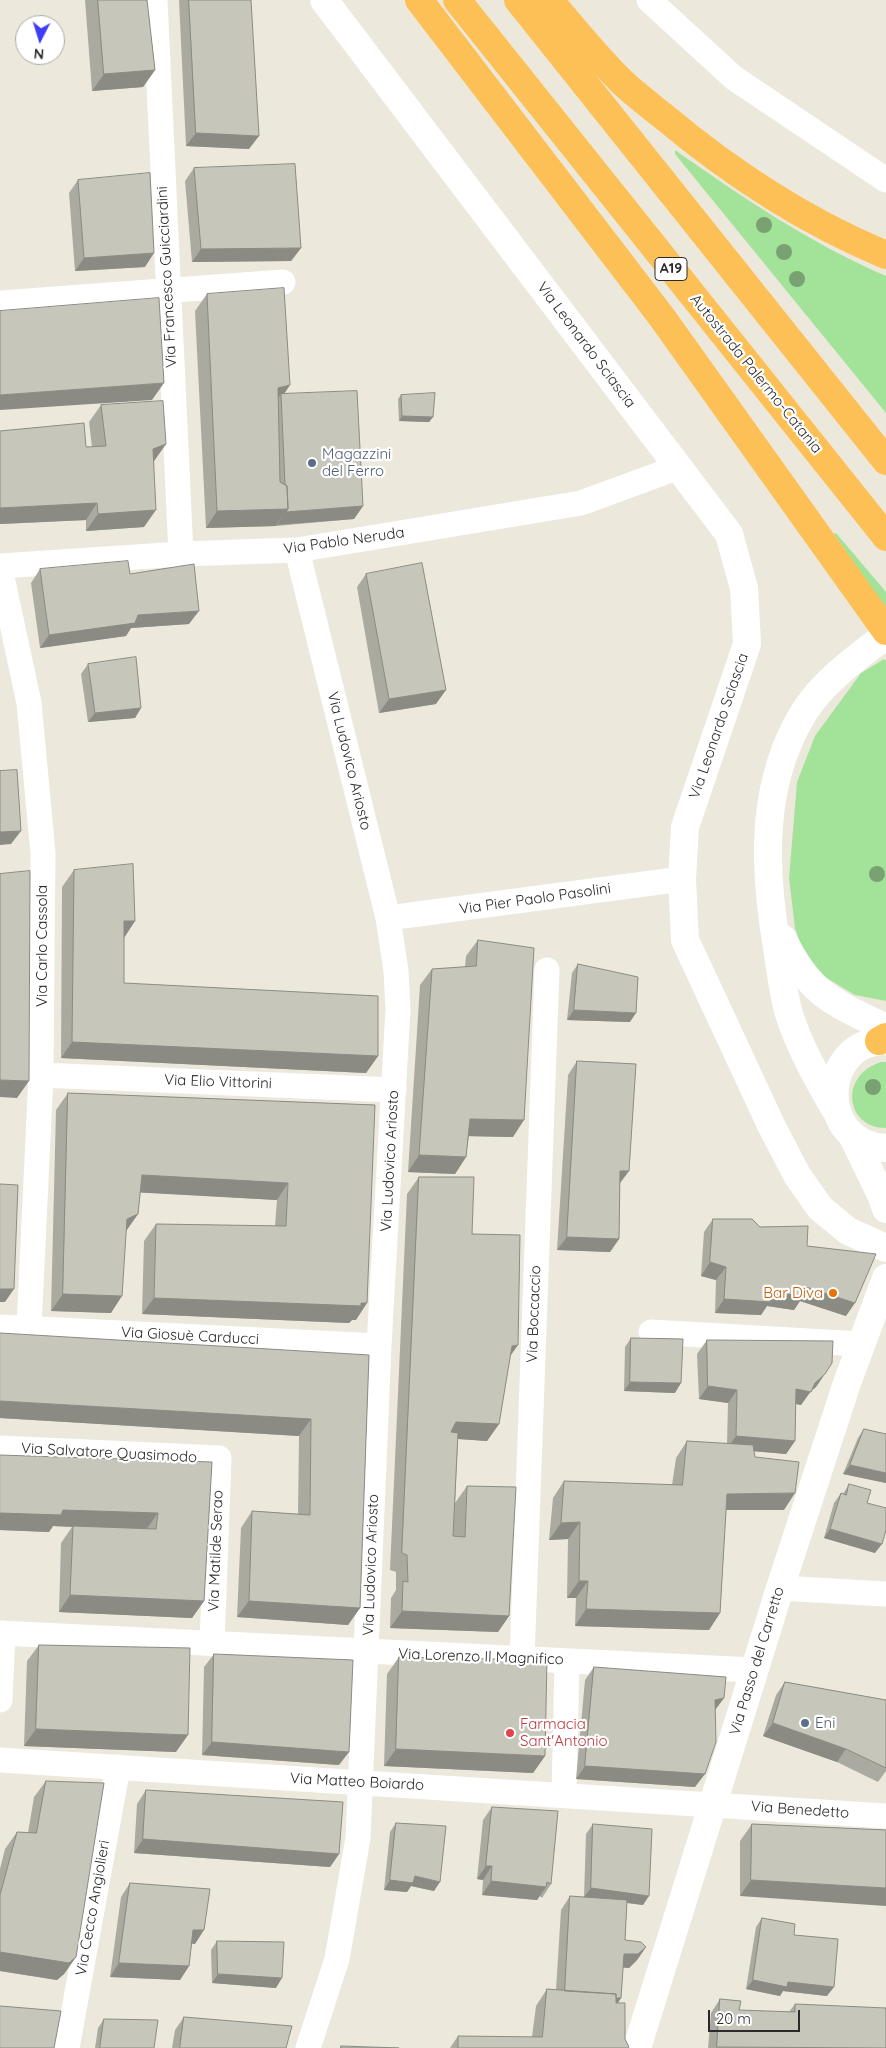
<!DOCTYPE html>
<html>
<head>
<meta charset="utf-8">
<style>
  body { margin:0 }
  #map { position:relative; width:886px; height:2048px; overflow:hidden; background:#ece8dc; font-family:Quicksand,sans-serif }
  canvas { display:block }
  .north { position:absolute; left:15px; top:15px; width:50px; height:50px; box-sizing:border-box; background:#fff; border:1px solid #aaa; border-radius:50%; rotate:185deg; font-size:14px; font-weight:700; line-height:20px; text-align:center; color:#2a2a2a }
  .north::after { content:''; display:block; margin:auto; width:18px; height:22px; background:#403df9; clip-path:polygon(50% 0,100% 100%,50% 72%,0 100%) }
  .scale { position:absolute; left:708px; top:2010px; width:92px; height:22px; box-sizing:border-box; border:2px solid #2a2a2a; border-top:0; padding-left:6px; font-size:15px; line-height:18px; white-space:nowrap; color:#2a2a2a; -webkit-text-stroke:4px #fff; paint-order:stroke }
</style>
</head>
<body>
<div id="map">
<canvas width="886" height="2048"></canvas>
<div class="north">N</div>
<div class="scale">20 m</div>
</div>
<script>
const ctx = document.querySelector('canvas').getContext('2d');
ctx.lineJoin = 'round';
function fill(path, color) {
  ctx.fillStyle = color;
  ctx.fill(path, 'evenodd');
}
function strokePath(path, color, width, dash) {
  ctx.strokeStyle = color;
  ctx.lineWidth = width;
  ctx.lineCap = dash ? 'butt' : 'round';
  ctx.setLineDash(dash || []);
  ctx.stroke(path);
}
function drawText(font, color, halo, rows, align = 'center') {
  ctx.font = font + ' Quicksand,sans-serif';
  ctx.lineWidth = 4.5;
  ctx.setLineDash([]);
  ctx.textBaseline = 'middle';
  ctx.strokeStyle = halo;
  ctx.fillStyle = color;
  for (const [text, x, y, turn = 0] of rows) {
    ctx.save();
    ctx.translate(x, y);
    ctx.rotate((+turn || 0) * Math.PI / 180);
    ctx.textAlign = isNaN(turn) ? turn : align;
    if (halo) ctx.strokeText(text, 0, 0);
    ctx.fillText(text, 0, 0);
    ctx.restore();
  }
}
fill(new Path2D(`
  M675,150C743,198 810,243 886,276V413L675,154Z
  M836,533L886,592V611L834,534Z
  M884,659L886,661V1001L855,995L820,974L803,953L795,928L789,878L797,782L815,736L861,673Z
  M881,1062H886V1128C845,1128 839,1075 881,1062Z`), '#a3e399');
strokePath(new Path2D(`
  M155,0L181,554
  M649,0L734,78L886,180
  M0,303L283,282
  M297,550L388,918L396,971L398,1009L379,1346L358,1838L337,1959L308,2048
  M0,566L181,554L297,550L581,503L679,467
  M0,568L29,703L43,853L41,1075L29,1328
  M388,918L682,879
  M41,1075L394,1090
  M0,1327L379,1346
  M651,1332L861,1344
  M0,1448L219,1458L212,1644
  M780,1588L886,1594
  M0,1633L753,1670
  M522,1659L547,970
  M0,1700L3,1633
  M0,1760L886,1816
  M564,1795L567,1661
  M67,2048L118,1767`), '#fff', 25);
strokePath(new Path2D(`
  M324,0L729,534L744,588L747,644L685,827L682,879L685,940L771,1125L797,1175L820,1208L848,1231L886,1248
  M637,2048L780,1588L847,1383L886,1278`), '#fff', 28);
strokePath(new Path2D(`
  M783,939C810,995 833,1002 886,1028
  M886,1041C819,1040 816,1145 886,1148
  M835,1109C817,1078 800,1048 789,1014C783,992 780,969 777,947C763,866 760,781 806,709C826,679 858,657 886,635
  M852,1135L882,1197L886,1209`), '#fff', 28);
strokePath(new Path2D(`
  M419,0L661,316L886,631
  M457,0L886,537
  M518,0L886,461
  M549,0C572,26 594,54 619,79C632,92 648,104 663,116C731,173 804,221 886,255
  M879,1041L886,1037`), '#fdc056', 28);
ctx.fillStyle = '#79a171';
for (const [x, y] of [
  [764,225],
  [784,252],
  [797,279],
  [877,874],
  [873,1087]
]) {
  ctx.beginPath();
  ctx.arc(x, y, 8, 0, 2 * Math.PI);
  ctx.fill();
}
fill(new Path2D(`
  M85,0H147L155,70L143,87L92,91Z
  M179,0H251L249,149L186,146Z
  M194,168L301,248L291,261L192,262L185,181Z
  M78,180L145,267L75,271L69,193Z
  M207,294L290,385L284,394L363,506L354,519L276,526L206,528L195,311Z
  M401,395L433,417L429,422L399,421L398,399Z
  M101,405L166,444L154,461L144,527L86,531V520L0,524V431L86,447H92L89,422Z
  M40,569L130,574L189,624L131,628L126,636L40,648L31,583Z
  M366,574L436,704L379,713L357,587Z
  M88,664L141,708L135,718L88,722L81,674Z
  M74,870L135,921L124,937V983L378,1056L366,1073L61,1058L62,887Z
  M478,940L513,1137L469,1136L466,1157L455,1174L408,1172L420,985L432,969L465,967L466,956Z
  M578,964L630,1022L567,1020L572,973Z
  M577,1061L629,1171L620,1183L619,1239L610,1252L557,1250L568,1075Z
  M68,1093L375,1105L356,1320H352L349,1323L142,1314L144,1241L156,1224L275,1226L277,1200L140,1192L138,1214L126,1231L111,1313L51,1311L56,1110Z
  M419,1177L472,1234L510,1356L499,1424L487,1441L458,1439L455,1503L467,1486L509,1616L498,1632L390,1628L391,1598L396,1590V1572L390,1570L407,1194Z
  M713,1219L760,1227L807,1246L846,1316L800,1301L794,1310L767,1306L761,1315L715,1313L716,1280L701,1276L704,1232Z
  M631,1338L675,1393L624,1391L625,1347Z
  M707,1340L816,1387L811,1391L801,1405L796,1404L795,1441L786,1454L754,1451L755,1457L784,1510H726L720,1613L709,1630L575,1626L576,1598H567L568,1539L549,1540L553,1498L564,1481L672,1485L676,1458L687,1441L727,1444L728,1403L699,1399L697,1354Z
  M369,1355L360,1608L348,1625L237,1617L241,1528L252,1511L298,1514L299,1436L0,1418Z
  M864,1429L886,1434V1483L843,1474L858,1438Z
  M212,1462L204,1601L192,1618L59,1612L61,1543L72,1527L53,1526L49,1532L0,1530Z
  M849,1484L867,1503L875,1553L824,1538L834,1503L841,1493L843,1494Z
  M39,1645L176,1752L24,1746L27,1661Z
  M214,1654L339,1765L202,1755L204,1667Z
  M399,1657L545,1756L533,1773L384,1766L387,1674Z
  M594,1667L724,1698L716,1709L695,1787L576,1779L585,1680Z
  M785,1682L886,1700V1771L878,1782L837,1762L763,1736L776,1695Z
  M46,1781L76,1957L64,1974L57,1980L0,1971V1869L5,1849L17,1832L28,1833L34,1797Z
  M146,1790L339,1854L330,1867L134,1853L137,1804Z
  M492,1807L551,1884L542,1898L540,1896L537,1900L482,1895L483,1880L477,1879L483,1820Z
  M396,1823L434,1891L411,1886L407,1892L384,1890L390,1832Z
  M593,1824L643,1905L627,1903L625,1940L646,1947L637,1960L629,1968L623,1967L621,1998L618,2003L625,2039L628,2048H450L458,2036L532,2037L536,2006L547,1989L556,1990L561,1910L570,1896L592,1898L584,1897L586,1834Z
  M752,1824L886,1830L740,1896V1841Z
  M130,1883L195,1944L192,1943L189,1966L180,1980L110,1977L121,1897Z
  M762,1918L794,1935L827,1996L783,1991L780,1996L746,1989L756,1927Z
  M217,1941L276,1988L212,1983L211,1950Z
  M720,1999L739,2010L789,2012L795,2004L886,2048H708L711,2013Z
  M184,2017L286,2048H172L175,2030Z
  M104,2019L154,2048H95L98,2028Z`), '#abaaa1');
fill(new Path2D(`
  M155,70L143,87L92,91L104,74Z
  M196,133L259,136L249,149L186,146Z
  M301,248L291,261L192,262L201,249Z
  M154,253L145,267L75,271L84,258Z
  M164,383L152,400L0,410V395Z
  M290,385L281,398V394L275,403L278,388Z
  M402,416L433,417L429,422L399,421Z
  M166,444L154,461L141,466L153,449Z
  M97,503L86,520L0,524V508Z
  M363,506L354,519L276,525L286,512Z
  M288,509L276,526L206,528L217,511Z
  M156,510L144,527L86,531L98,514Z
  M199,611L189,624L131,628L126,636L40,648L49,635L138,615Z
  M446,690L436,704L379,713L389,699Z
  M141,708L135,718L88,722L95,713Z
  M21,831L11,844L0,845V832Z
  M124,921H135L124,938Z
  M574,1010L636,1013L630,1022L567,1020Z
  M72,1042L378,1056L366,1073L61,1058Z
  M0,1080L29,1081L17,1098L0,1097Z
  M470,1119L524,1120L513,1137L459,1136Z
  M419,1155L466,1157L455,1174L408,1172Z
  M620,1171H629L619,1184Z
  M142,1175L288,1183L277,1200L130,1192Z
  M138,1214L126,1231L115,1236L127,1219Z
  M567,1237L619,1239L610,1252L557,1250Z
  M710,1262L726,1267L716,1280L701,1276Z
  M806,1287L855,1303L846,1316L800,1301L794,1310L767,1306L761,1315L715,1313L724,1299Z
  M0,1289H14L5,1302H0Z
  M63,1294L122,1296L111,1313L51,1311Z
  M154,1298L367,1303L356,1320H352L349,1323L142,1314Z
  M518,1345L506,1362L512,1346Z
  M825,1374L816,1387L811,1391L801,1405L787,1402L796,1389L815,1383Z
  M630,1382L681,1383L675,1393L624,1391Z
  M708,1386L737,1390L728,1403L699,1399Z
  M0,1401L311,1419L299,1436L0,1418Z
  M456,1422L499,1424L487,1441L444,1438Z
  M736,1436L795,1441L786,1454L727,1449Z
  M850,1465L886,1473V1483L843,1474Z
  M795,1493L784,1510H716L727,1494Z
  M63,1510L158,1513L146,1530L53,1526L49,1532L0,1530V1513Z
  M580,1522L568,1539L549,1540L561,1523Z
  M830,1529L882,1544L875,1553L824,1538Z
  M579,1581H588L576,1598H567Z
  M70,1595L204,1601L192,1618L59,1612Z
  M249,1601L360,1608L348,1625L237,1617Z
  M586,1609L720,1613L709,1630L575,1626Z
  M402,1611L509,1616L498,1632L390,1628Z
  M724,1698L714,1711L715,1700Z
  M773,1723L846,1749L837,1762L763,1736Z
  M36,1729L188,1735L176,1752L24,1746Z
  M212,1742L349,1752L339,1765L202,1755Z
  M396,1749L545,1756L533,1773L384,1766Z
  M585,1766L705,1774L695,1787L576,1779Z
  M143,1839L339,1854L330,1867L134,1853Z
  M486,1866H492L483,1880L477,1879Z
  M415,1876L440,1882L434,1891L411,1886L407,1892L384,1890L390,1880Z
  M751,1880L886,1888V1906L740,1896Z
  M491,1881L546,1887L537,1900L482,1895Z
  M591,1888L649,1896L643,1905L584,1897Z
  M193,1930H204L195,1944L184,1943Z
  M646,1947L637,1960L629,1968L614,1967L624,1954Z
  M0,1952L76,1957L64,1974L57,1980L0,1971Z
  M119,1963L189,1966L180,1980L110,1977Z
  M218,1974L282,1978L276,1988L212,1983Z
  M753,1980L788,1982L834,1987L827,1996L783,1991L780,1996L746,1989Z
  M564,1995L621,1998L612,2011Z`), '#8b8b83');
const building = new Path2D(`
  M98,0H147L155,70L104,74Z
  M189,0H251L259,136L196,133Z
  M295,164L301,248L201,249L194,168Z
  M150,173L154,253L84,258L78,180Z
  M284,288L290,385L278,388L280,482L287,486L288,509L217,511L207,294Z
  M159,298L164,383L0,395V311Z
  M357,391L363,506L286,512L288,509L287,486L285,484L281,394Z
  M435,393L433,417L402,416L401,395Z
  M163,401L166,444L153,449L156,510L98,514L97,503L0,508V431L84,423L86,447L106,446L101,405Z
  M128,561L130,574L194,564L199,611L138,615L135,623L49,635L40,569Z
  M422,563L446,690L389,699L366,574Z
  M136,657L141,708L95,713L88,664Z
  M17,770L21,831L0,832V771Z
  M133,864L135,921H124V983L378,996V1056L72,1042L74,870Z
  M30,871L29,1081L0,1080V874Z
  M478,940L534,948L524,1120L470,1119L466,1157L419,1155L432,969L476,966Z
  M578,964L638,977L636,1013L574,1010Z
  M577,1061L636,1064L629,1171H620L619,1239L567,1237Z
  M68,1093L375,1105L367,1303H361V1306L154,1298L156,1224L286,1226L288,1183L142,1175L138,1214L127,1219L122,1296L63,1294Z
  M419,1177H474L472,1234L520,1235L518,1345L512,1346L499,1424L456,1422L451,1432L458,1433L453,1536L465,1537L467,1486L516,1487L509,1616L402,1611L403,1581L408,1582L407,1555L402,1553Z
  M0,1184L18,1185L14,1289H0Z
  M713,1219H752L760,1227L808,1226L807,1246L876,1254L855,1303L806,1287L803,1296L770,1292V1302L724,1299L726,1267L710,1262Z
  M0,1333L369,1355L360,1608L249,1601L252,1511L310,1515L311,1419L0,1401Z
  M631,1338L683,1339L681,1383L630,1382Z
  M707,1340L833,1341L832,1363L825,1374L815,1383L811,1392L796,1389L795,1441L736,1436L737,1390L708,1386Z
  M864,1429L886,1434V1473L850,1465Z
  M687,1441L753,1445L755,1457L799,1462L795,1493L727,1494L720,1613L586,1609L588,1581H579L580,1522L561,1523L564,1481L682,1485Z
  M0,1455L212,1462L204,1601L70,1595L73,1526L156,1529L158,1513L63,1510L61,1515L0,1513Z
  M849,1484L871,1490L867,1503L886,1508V1530L882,1544L830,1529L841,1493L846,1495Z
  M39,1645L190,1648L188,1735L36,1729Z
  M214,1654L353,1660L349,1752L212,1742Z
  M399,1657L547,1660L545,1756L396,1749Z
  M594,1667L726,1677L724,1698L715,1700L716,1742L705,1774L585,1766Z
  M785,1682L886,1700V1768L846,1749L773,1723Z
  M46,1781L104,1783L76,1957L69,1963L0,1952V1895L17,1832L36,1833Z
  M146,1790L343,1802L339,1854L143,1839Z
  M492,1807L558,1811L551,1884L547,1882L546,1887L491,1881L492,1866H486Z
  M396,1823L446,1826L440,1882L415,1876L413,1883L390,1880Z
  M593,1824L652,1829L649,1896L591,1888Z
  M752,1824L886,1830V1888L751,1880Z
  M130,1883L210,1889L204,1930H193L189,1966L119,1963Z
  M570,1896L627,1900L625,1940L641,1942L646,1947L638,1954H624L621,1998H616V1994L565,1991Z
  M762,1918L795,1924L794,1935L838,1939L834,1987L788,1982L787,1987L753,1980Z
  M217,1941L284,1942L282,1978L218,1974Z
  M547,1989L616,1994V2003H625V2039L629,2047L628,2048H458V2036L542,2037Z
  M720,1999L741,2001L739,2010L795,2012V2004L886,2008V2048L717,2047Z
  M0,2006L61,2011L54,2048H0Z
  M184,2017L292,2026L286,2048H180Z
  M104,2019L158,2020L154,2048H100Z
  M341,2046L399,2048H341Z`);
fill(building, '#c7c6bb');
strokePath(building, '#8b8b83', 1);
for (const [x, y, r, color] of [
  [312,463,5,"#5c6f8a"],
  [833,1293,5,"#e8710a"],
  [805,1723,5,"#5c6f8a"],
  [510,1733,5,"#e0444e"]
]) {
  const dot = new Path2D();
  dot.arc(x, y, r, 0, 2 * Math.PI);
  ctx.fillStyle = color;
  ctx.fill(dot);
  strokePath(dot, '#fff', 2);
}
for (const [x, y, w] of [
  [671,269,32]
]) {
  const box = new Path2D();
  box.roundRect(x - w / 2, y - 11.5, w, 23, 4);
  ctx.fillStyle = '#fff';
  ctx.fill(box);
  strokePath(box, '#2a2a2a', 1);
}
drawText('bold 14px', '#2a2a2a', null, [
  ["A19",671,269]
]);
drawText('15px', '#2a2a2a', '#fff', [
  ["Via Francesco Guicciardini",167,277,-93],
  ["Via Leonardo Sciascia",586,345,53],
  ["Autostrada Palermo-Catania",756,374,51],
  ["Via Pablo Neruda",344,541,-8],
  ["Via Leonardo Sciascia",719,726,-71],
  ["Via Ludovico Ariosto",349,761,76],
  ["Via Pier Paolo Pasolini",535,899,-8],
  ["Via Carlo Cassola",42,946,-90],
  ["Via Elio Vittorini",218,1082,2],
  ["Via Ludovico Ariosto",390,1161,-87],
  ["Via Boccaccio",534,1314,-88],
  ["Via Giosuè Carducci",190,1336,3],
  ["Via Salvatore Quasimodo",109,1453,3],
  ["Via Matilde Serao",216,1551,-88],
  ["Via Ludovico Ariosto",371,1565,-88],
  ["Via Lorenzo Il Magnifico",481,1657,2],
  ["Via Passo del Carretto",757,1661,-73],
  ["Via Matteo Boiardo",357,1782,3],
  ["Via Benedetto",800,1810,4],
  ["Via Cecco Angiolieri",93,1908,-80]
]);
drawText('15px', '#4e5e75', '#fff', [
  ["Magazzini",322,454],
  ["del Ferro",322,471],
  ["Eni",815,1723]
], 'left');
drawText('15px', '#c56008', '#fff', [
  ["Bar Diva",823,1293]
], 'right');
drawText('15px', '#be3a42', '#fff', [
  ["Farmacia",520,1724],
  ["Sant'Antonio",520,1741]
], 'left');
</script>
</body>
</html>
